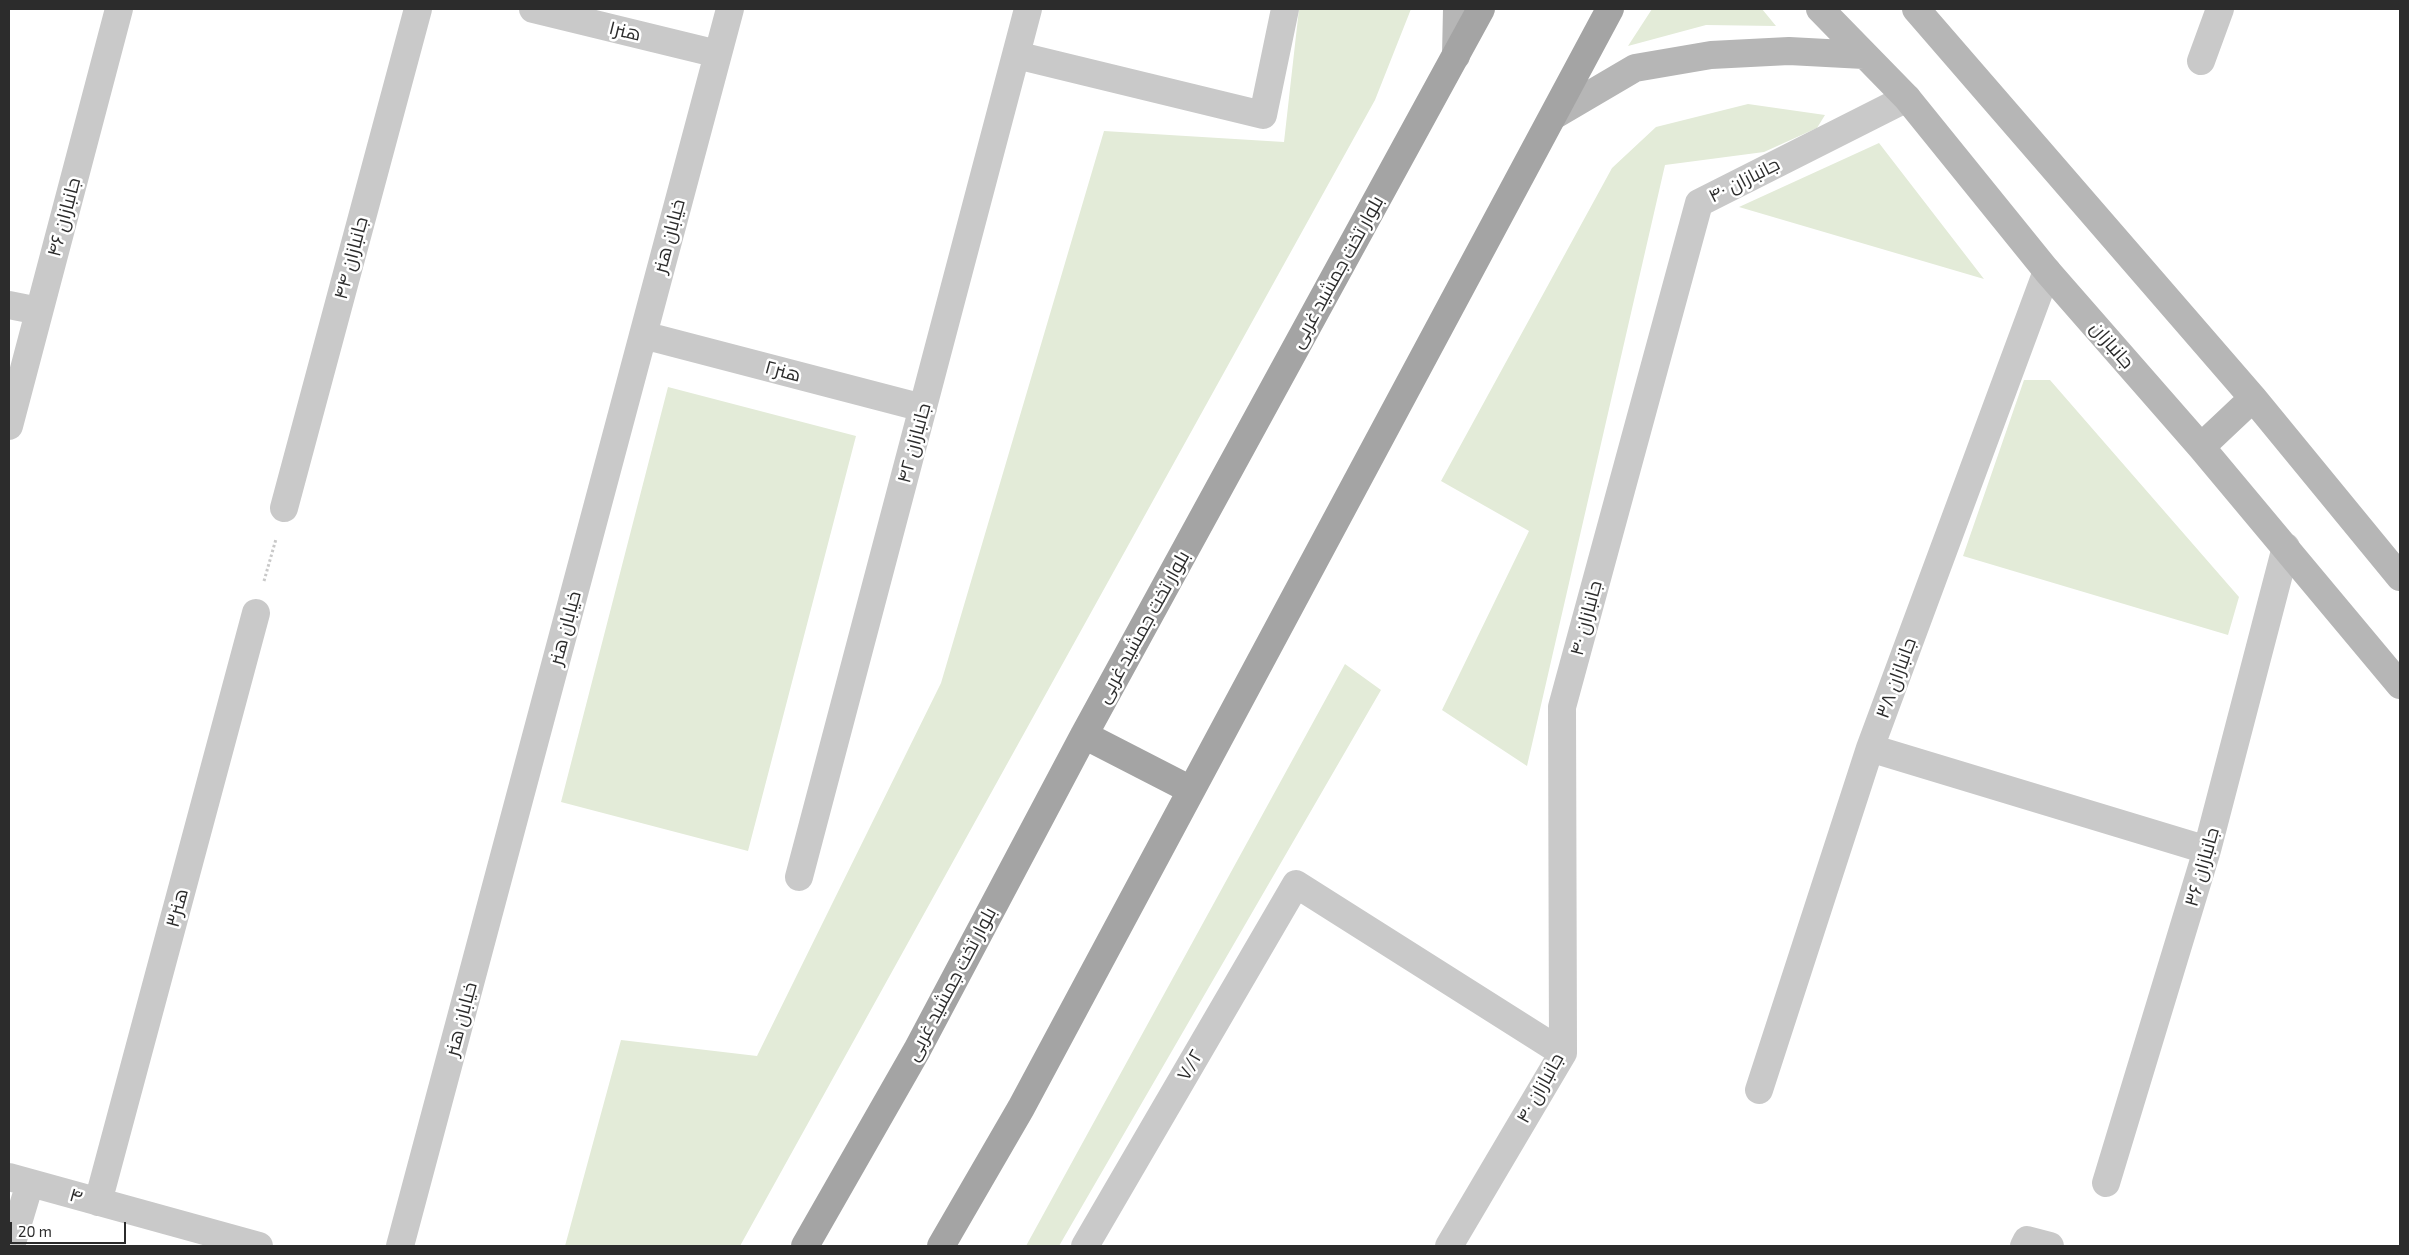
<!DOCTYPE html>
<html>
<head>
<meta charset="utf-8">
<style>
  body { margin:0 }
  #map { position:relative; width:2409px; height:1255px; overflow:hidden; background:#fff; font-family:"Exo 2",sans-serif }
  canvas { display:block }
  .frame { position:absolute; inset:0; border:10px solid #2c2c2c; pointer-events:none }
  .scale { position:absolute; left:10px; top:1222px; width:116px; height:22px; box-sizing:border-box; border:2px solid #2c2c2c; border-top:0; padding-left:6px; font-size:15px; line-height:18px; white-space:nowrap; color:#2c2c2c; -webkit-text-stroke:4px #fff; paint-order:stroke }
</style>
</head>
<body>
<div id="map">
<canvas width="2409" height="1255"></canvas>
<div class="frame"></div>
<div class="scale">20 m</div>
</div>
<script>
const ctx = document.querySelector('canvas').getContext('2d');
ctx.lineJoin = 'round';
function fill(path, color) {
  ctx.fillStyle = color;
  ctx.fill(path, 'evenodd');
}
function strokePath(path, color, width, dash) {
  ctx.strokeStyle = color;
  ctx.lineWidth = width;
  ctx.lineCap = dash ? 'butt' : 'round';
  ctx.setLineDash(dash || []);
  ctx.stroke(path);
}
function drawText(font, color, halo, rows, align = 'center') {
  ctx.font = font + ' "Exo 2",Cairo,sans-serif';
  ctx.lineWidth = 5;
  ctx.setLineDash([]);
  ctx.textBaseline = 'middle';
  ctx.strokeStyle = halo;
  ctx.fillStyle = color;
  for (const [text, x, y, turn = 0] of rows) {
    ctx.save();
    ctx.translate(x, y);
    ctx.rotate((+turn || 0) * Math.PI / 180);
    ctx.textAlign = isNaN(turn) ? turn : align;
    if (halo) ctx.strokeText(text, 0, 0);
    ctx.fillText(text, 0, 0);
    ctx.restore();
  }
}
fill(new Path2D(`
  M1299,9H1411L1375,100L740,1246H565L621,1040L757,1056L941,683L1104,131L1284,142Z
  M1652,9H1762L1776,26L1706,25L1628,46Z
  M1748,104L1825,115L1817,128L1764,152L1665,165L1527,766L1442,710L1529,531L1441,481L1612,168L1656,127Z
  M1879,143L1984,279L1739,207Z
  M2024,380H2050L2239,597L2228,635L1963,556Z
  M668,387L856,436L748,851L561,802Z
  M1345,664L1381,690L1059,1246H1026Z`), '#e3ebd8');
strokePath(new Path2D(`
  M264,581L276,539`), '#c9c9c9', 3, [2.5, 2.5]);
strokePath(new Path2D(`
  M533,9L718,54
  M1016,55L1263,115L1285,9
  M2201,61L2220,9
  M9,305L39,311
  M643,335L923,408
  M9,426L119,9
  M284,508L418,9
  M1870,748L2207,850
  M799,877L1028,9
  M1759,1090L1870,748L2047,271
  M9,1177L259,1246
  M2106,1183L2207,850L2286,547
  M98,1202L256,613
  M11,1246L30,1183
  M400,1246L730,9
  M1085,1246L1296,884L1563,1053
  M1449,1246L1563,1053L1562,707L1699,203L1907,98
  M2024,1246L2027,1240L2050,1246`), '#c9c9c9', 28);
strokePath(new Path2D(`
  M1820,9L1907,98L2047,271L2201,447L2400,685
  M1916,9L2253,398L2400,577
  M1456,56L1457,9
  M1555,115L1635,68L1711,55L1789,51L1864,55
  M2201,447L2253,398`), '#b6b6b6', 28);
strokePath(new Path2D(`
  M1084,735L1191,790
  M805,1246L917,1050L1084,735L1481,9
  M941,1246L1021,1108L1610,9`), '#a4a4a4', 28);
drawText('19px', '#2c2c2c', '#fff', [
  ["هنر۱",625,31,14],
  ["۴۰ جانبازان",1744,180,-27],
  ["۴۶ جانبازان",64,217,-75],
  ["خیابان هنر",669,236,-75],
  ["۴۴ جانبازان",351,258,-75],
  ["بلوار تخت جمشید غربی",1337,272,-61],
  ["جانبازان",2112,345,49],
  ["هنر۲",783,371,15],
  ["۴۲ جانبازان",914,443,-75],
  ["۴۰ جانبازان",1586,618,-75],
  ["بلوار تخت جمشید غربی",1143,627,-61],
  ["خیابان هنر",565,628,-75],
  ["۳۸ جانبازان",1896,678,-70],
  ["۳۶ جانبازان",2202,867,-74],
  ["هنر۳",177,908,-75],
  ["بلوار تخت جمشید غربی",951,984,-62],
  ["خیابان هنر",461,1019,-75],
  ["۷/۲",1190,1065,-60],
  ["۴۰ جانبازان",1540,1088,-61],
  ["۴",76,1196,16]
]);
</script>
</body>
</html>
